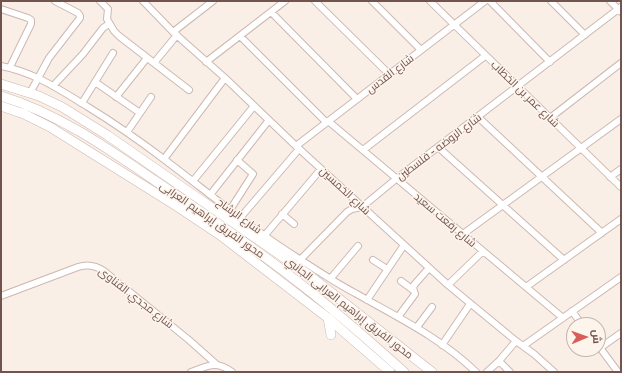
<!DOCTYPE html>
<html>
<head>
<meta charset="utf-8">
<style>
  body { margin:0 }
  #map { position:relative; width:622px; height:373px; overflow:hidden; background:#faefe7; font-family:"Golos Text",Cairo,sans-serif }
  canvas { display:block }
  .frame { position:absolute; inset:0; border:2px solid #71544e; pointer-events:none }
  .north { position:absolute; left:566px; top:317px; width:40px; height:40px; box-sizing:border-box; background:#fdf4ec; border:1px solid #c5b4ad; border-radius:50%; rotate:88deg; font-size:11px; font-weight:700; line-height:16px; text-align:center; color:#71544e }
  .north::after { content:''; display:block; margin:auto; width:14px; height:18px; background:#d85e58; clip-path:polygon(50% 0,100% 100%,50% 72%,0 100%) }
</style>
</head>
<body>
<div id="map">
<canvas width="622" height="373"></canvas>
<div class="frame"></div>
<div class="north">ش</div>
</div>
<script>
const ctx = document.querySelector('canvas').getContext('2d');
ctx.lineJoin = 'round';
function strokePath(path, color, width, dash) {
  ctx.strokeStyle = color;
  ctx.lineWidth = width;
  ctx.lineCap = dash ? 'butt' : 'round';
  ctx.setLineDash(dash || []);
  ctx.stroke(path);
}
function drawText(font, color, halo, rows, align = 'center') {
  ctx.font = font + ' "Golos Text",Cairo,sans-serif';
  ctx.lineWidth = 3;
  ctx.setLineDash([]);
  ctx.textBaseline = 'middle';
  ctx.strokeStyle = halo;
  ctx.fillStyle = color;
  for (const [text, x, y, turn = 0] of rows) {
    ctx.save();
    ctx.translate(x, y);
    ctx.rotate((+turn || 0) * Math.PI / 180);
    ctx.textAlign = isNaN(turn) ? turn : align;
    if (halo) ctx.strokeText(text, 0, 0);
    ctx.fillText(text, 0, 0);
    ctx.restore();
  }
}
const street = new Path2D(`
  M100,1L108,9L107,19L114,31L119,36L189,90
  M143,1L173,32L225,78L296,146L448,285L516,341L534,354L554,372
  M315,1L389,74
  M372,1L421,50
  M430,1L621,187
  M490,1L550,62
  M551,1L585,35
  M610,1L621,12
  M1,9L28,18L31,20V24L10,67
  M271,12L357,99
  M173,32L213,1
  M240,36L326,122
  M206,62L285,1
  M154,63L177,35
  M1,66C34,72 60,90 88,107C114,123 140,141 165,160C210,194 253,230 301,260C318,271 336,283 355,293C397,317 441,338 476,372
  M95,82L140,113
  M53,86L83,54L103,28L109,24
  M30,93L49,58L80,18V16L78,13L55,1
  M116,97L147,58
  M82,103L113,53
  M478,117L602,233
  M550,118L621,63
  M328,121L563,318
  M127,132L151,97
  M296,146L485,1
  M438,147L564,260
  M363,150L485,56
  M164,159L225,78
  M610,177L621,169
  M193,181L254,106
  M210,195L269,120
  M230,210L253,174L237,160
  M282,214L294,224
  M240,218L299,149
  M463,234L621,119
  M265,235L321,169
  M300,260L347,212L352,209L362,207L396,179L621,7
  M373,260L387,269
  M331,278L358,246
  M401,281L413,290
  M448,285L483,251
  M526,287L621,219
  M1,296L78,267C87,264 95,265 104,271L189,340L216,364
  M367,300L404,245
  M572,311L582,325
  M398,317L415,294L413,288L414,285L429,268
  M417,327L432,307
  M442,345L470,304
  M598,345L618,372
  M523,346L621,277
  M600,348L621,333
  M499,361L510,372
  M191,372C208,366 216,360 232,372
  M487,372L499,361L516,341`);
const secondary = new Path2D(`
  M1,84L39,96L62,107L107,135L309,275L432,372
  M1,96C57,113 106,147 154,180C208,216 261,252 312,293C343,318 374,345 404,372
  M1,106L24,114L50,127L178,207L220,235L328,318L390,372
  M328,318L331,335`);
strokePath(street, '#cdb8b1', 8);
strokePath(secondary, '#cfb7af', 10);
strokePath(street, '#fff', 6);
strokePath(secondary, '#fff', 9);
drawText('11px', '#71544e', '#fdf4ec', [
  ["شارع القدس",390,74,-37],
  ["شارع عمر بن الخطاب",525,94,44],
  ["شارع الروضه - فلسطين",439,147,-37],
  ["شارع الخمسين",345,191,43],
  ["شارع الرشاح",239,216,36],
  ["محور الفريق إبراهيم العرابى",212,220,35],
  ["شارع رفعت سعيد",445,220,40],
  ["شارع مجدي القناوى",136,298,38],
  ["محور الفريق إبراهيم العرابى الجانبي",349,308,38]
]);
</script>
</body>
</html>
